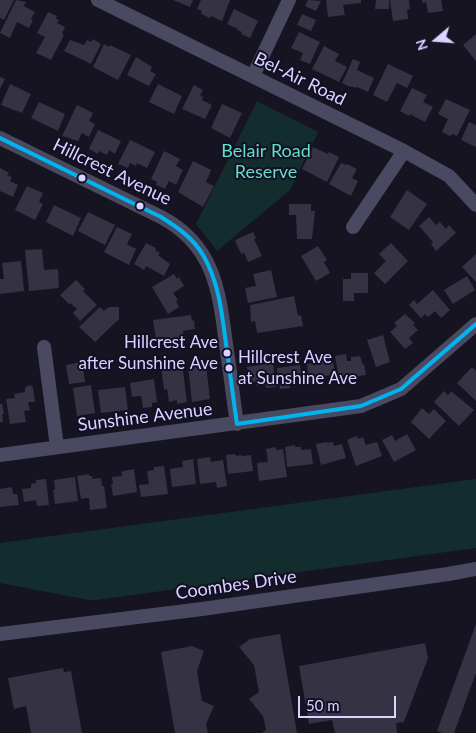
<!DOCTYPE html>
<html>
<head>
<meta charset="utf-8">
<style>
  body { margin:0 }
  #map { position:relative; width:476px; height:733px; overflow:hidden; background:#161421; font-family:Lato,sans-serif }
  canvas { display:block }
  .north { position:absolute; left:411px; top:15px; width:50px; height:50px; -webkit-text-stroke:4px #130f26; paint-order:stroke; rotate:252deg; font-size:14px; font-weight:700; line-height:20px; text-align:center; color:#d9d4ff }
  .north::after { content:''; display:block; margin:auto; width:18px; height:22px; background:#d9d4ff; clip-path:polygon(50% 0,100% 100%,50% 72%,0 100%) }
  .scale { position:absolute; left:298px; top:696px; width:98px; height:22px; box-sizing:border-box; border:2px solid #d9d4ff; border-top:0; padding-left:6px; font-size:15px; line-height:18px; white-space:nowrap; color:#d9d4ff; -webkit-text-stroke:4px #130f26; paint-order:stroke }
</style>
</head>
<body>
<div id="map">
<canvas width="476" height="733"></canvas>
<div class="north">N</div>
<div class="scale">50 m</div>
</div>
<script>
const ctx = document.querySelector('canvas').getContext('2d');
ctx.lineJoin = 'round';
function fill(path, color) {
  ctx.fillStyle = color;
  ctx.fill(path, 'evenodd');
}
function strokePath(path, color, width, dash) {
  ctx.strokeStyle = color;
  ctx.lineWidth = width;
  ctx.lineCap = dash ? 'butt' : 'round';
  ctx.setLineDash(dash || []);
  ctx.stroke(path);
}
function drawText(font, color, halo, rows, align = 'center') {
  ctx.font = font + ' Lato,sans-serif';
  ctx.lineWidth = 4;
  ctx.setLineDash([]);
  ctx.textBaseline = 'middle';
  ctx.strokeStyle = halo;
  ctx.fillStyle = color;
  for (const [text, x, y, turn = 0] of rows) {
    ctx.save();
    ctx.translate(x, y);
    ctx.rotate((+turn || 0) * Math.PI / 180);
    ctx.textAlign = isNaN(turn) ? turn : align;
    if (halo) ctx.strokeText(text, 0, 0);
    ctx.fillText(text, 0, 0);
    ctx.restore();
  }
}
fill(new Path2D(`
  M257,101L318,132L290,190L217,251L196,224Z
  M476,479V548L96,600H89L0,583V543Z`), '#132c2d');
fill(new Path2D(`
  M0,0H14L4,20L0,18Z
  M16,0L26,2L24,6L35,12L31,19L33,20L29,28L17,22L10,38L0,33Z
  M173,0H193L190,7Z
  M201,0H230L222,21L211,16L210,18L201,14L202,11L197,9Z
  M308,0L321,1L316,11L305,6Z
  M326,0H361V3L343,5L345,15L328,17Z
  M376,0H389V9H375Z
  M390,0H409L410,9L407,10L408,19L393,21Z
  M422,0H441L443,11L428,13L426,2L422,3Z
  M234,9L258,21L250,38L241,34L242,32L237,30L238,29L227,24Z
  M48,12L57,16L56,19L59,20L57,23L65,27L62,34L64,35L51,60L36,53L45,37L37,33Z
  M302,14L316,20L311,31L297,25Z
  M299,32L320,42L310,64L300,60L303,53L291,48Z
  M476,34V61L463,45Z
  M93,39L101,44L91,64L64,51L70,40L84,45L87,40L91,42Z
  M104,44L109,47L110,45L131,55L118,80L93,67Z
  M324,46L339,54L335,61L347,67L339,82L312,69Z
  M136,57L152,67L150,71L156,74L149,86L127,75Z
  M353,59L360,62L357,70L374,78L368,92L357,87L356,88L351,86L350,87L342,83Z
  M388,64L413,76L407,88L397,83L387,102L373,95Z
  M0,77L5,79L0,89Z
  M10,84L31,94L22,113L1,105Z
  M158,84L182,96L174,114L149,102Z
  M194,85L203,90L200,95L203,97L202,100L212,105L205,119L182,109Z
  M412,88L427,95L423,102L433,107L425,122L410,114L409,116L400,111Z
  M446,99L470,110L457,136L452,134L450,136L442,132L448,119L438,114Z
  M39,102L65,114L58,131L31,118Z
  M222,104L242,113L230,138L211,128Z
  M77,105L93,113L89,121L95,124L89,137L82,133L78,141L62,136Z
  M469,122L476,125V147L461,140Z
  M98,130L121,141L115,154L109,150L107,155L99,151L98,154L89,149Z
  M130,140L155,152L147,168L137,163L136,166L130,163L128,168L118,164Z
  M313,147L328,154L329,152L339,157L327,182L302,169Z
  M164,151L180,159L176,166L183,170L176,185L169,181L165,189L156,185L157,182L151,179Z
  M193,161L211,170L206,182L214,186L203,207L178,192Z
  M341,163L346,165L347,164L357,169L352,178L358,181L351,196L329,184Z
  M0,168L9,173L7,175L12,177L10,181L18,185L13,197L0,191Z
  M27,186L43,193L39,202L43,204L35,220L15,210Z
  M407,190L427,204L409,230L390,217Z
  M289,204H311V211H315L312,239H297L296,215H289Z
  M54,205L81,218L73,236L46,222Z
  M88,212L115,225L105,245L78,231Z
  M429,217L436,225L440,222L446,229L449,225L456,233L436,251L431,244L433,242L419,226Z
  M117,227L132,234L127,244L136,249L129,265L104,252Z
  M253,232L256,238L254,239L262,256L248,262L244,253L241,254L235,240Z
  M146,243L156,248L155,250L160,253L158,255L170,264L164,276L146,266L144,270L134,264Z
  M391,243L408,261L385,284L374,273L386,261L379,254Z
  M318,246L327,260L324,262L330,273L316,281L301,256Z
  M42,249L44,270L58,269L59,288L29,291L25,250Z
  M476,254V282L462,267Z
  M21,261L24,291L0,294V279H4L2,263Z
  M271,270L277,297L248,303L245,288L256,286L253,274Z
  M351,273H368V293H354V301H343V279H351Z
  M174,274L177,279L179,277L184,286L173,293L178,300L176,301L179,307L168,314L152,287Z
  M467,276L475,290L453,304L444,290Z
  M76,280L85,289L83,291L97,305L80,321L73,313L77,309L70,303L69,304L60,295Z
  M433,290L450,310L441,318L435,311L428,317L425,314L421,318L409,305L414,300L417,304Z
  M294,296L298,316L301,315L303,326L257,333L255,321L251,322L250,305Z
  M100,307L104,311L109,307H119V319L95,342L79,327Z
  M405,314L415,323L413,325L418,330L409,338L413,343L405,349L390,332L397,326L394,323Z
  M191,315L192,321L194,320L195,329L183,331L184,342L157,346L153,320Z
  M383,335L390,362L376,367L367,340Z
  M346,354L347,361H351V357L360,356L363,365L364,364L366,375L339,379L335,356Z
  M333,360L335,375L323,376L324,381L309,384L307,364Z
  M82,362L85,382L69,384L66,365Z
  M182,363L187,402L177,404V400L169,402L167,389L164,390L161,366Z
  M273,363L276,387L266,388L265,384L256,386V382L250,383L247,367Z
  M206,365L210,399L192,402L188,367Z
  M300,365L301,374H297L298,384L290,385V388L280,389L277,368Z
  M472,367L476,371V401L457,383Z
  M154,379L157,402L152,403V407L143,408L141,396L132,397L130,383Z
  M30,385L33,387L35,402H28L30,410L24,411L26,422L10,424L6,399L15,398L14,394L25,392V388L27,386Z
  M91,385L95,413L77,416L73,388Z
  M125,387L128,410L101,413L98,390Z
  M444,391L448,395L451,391L474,410L459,426L434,402Z
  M0,404H2L4,414L2,415L3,422H0Z
  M422,408L429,414L434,409L446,421L429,439L411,422Z
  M407,434L416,450L394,462L382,440L392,435L395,441Z
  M357,436L358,439L363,437L366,445L377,442L382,456L356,466L347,440Z
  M327,442V443L333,442L334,446L342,444L346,458L321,465L316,444Z
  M295,445V447H301V450L311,449L313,464L287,467L285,447Z
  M276,447V450L283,449L287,477L259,481L257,463L268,462L266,449Z
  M235,454L236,456L242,455V456L251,455L253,471L228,474L226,455Z
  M210,457L211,462L223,460L227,486L217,488L216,482L200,484L197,459Z
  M193,459L196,484L172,487L170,469L183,467L182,461Z
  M164,466L168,494L141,497L139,485L149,484L147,471L154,470V467Z
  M134,469L137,492L113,496L111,484H113L112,477L122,476L121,472L124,471Z
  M89,474V476H92V479L101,478L102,486H104L107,508L90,510L89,498L81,499L77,476Z
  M75,477L78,501L55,504L53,490L55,489L54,480Z
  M46,479L49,505L37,506L36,500L24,502L22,489L31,488V484L36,483V480Z
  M12,487L13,494H17L19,505L0,507V489Z
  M476,624V673L454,733H443L437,731Z
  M280,634L297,733H262L266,730L263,716L249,699L259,692L254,665L239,647L250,639Z
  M425,643L428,658L404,722L396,723L397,733H335L332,720L309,724L299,666Z
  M192,646L204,651L197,671L202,701L214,706L206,724L208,733H175L161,652Z
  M63,668L64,672L71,671L82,733H31L26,706L14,709L8,678Z`), '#343243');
strokePath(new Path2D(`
  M98,0L404,151L449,176L476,205
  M253,76L289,0
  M0,138L161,217C214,245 219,290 226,344C230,371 233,397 237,424
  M353,227L404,151
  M44,347L57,447
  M0,455L361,406L401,389L476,324
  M0,634L202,609L448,574L476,569`), '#4a4962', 14);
strokePath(new Path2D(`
  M0,138L161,217C177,227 193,238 203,255C219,282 222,314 226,344C230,371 233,397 237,424L361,406L401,389L476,324`), '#00b5ef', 4);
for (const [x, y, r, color] of [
  [82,178,4.5,"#d9d4ff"],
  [140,206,4.5,"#d9d4ff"],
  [227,353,4.5,"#d9d4ff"],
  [229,368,4.5,"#d9d4ff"]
]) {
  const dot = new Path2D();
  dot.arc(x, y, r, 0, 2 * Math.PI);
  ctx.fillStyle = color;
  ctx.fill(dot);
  strokePath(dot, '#130f26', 2);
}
drawText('17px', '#d9d4ff', '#130f26', [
  ["Hillcrest Ave",218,343],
  ["after Sunshine Ave",218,364],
  ["Hillcrest Ave",238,358,"left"],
  ["at Sunshine Ave",238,379,"left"]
], 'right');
drawText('18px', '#d9d4ff', '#130f26', [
  ["Bel-Air Road",300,79,26],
  ["Hillcrest Avenue",112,172,26],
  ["Sunshine Avenue",145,417,-7],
  ["Coombes Drive",236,585,-8]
]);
drawText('18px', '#5fe0c0', '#130f26', [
  ["Belair Road",266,151],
  ["Reserve",266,172]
]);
</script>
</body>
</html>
